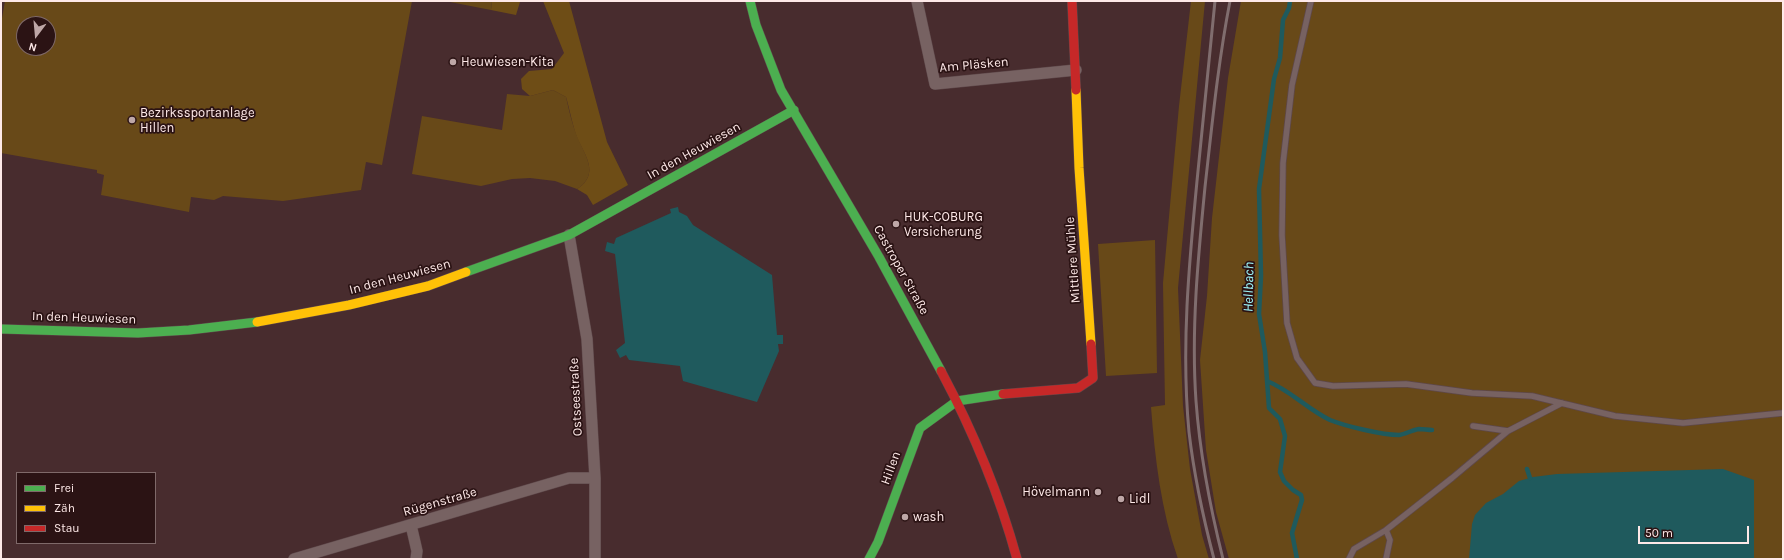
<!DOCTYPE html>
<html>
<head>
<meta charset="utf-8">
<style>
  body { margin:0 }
  #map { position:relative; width:1784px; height:560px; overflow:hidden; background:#482c2e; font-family:Karla,sans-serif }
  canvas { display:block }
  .frame { position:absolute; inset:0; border:2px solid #fee9e8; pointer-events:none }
  .legend { position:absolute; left:16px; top:472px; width:140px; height:72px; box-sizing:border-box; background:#2b1314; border:1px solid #7f6969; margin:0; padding:5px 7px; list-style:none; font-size:12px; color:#fee9e8 }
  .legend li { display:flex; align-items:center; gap:8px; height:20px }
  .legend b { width:20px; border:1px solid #7f6969 }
  .north { position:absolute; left:16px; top:16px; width:40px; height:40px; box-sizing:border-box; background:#2b1314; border:1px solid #7f6969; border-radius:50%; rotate:196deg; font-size:11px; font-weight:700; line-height:16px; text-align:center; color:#fee9e8 }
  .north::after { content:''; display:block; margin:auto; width:14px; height:18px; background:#bea7a7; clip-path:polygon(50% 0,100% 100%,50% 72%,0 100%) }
  .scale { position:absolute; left:1638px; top:526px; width:111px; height:18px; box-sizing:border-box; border:2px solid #fee9e8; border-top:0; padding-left:5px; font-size:12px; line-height:14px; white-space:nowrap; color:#fee9e8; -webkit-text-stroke:3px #2b1314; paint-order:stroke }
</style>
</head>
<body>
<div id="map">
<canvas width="1784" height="560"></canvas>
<div class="frame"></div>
<ul class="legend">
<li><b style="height:5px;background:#4caf50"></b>Frei</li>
<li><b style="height:5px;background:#ffc107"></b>Zäh</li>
<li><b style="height:5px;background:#c62828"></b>Stau</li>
</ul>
<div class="north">N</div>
<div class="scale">50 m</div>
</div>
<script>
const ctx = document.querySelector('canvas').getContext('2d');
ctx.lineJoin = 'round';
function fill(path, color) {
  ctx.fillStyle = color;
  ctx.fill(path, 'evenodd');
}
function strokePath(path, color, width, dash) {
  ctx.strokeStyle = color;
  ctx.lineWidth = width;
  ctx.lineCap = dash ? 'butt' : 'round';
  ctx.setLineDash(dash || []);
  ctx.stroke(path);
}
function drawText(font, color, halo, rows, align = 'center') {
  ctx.font = font + ' Karla,sans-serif';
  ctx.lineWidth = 3.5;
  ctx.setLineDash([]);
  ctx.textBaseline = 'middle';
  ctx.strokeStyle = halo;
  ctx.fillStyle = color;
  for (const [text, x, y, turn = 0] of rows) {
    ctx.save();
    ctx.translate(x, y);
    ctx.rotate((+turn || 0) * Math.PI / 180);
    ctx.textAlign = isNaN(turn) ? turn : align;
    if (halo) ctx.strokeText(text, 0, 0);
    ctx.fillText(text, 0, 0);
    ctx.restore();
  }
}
fill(new Path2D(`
  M5,1H412L382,165L366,162L361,190L283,201L223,196L214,200L191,197L189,212L101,195L104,175L97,173V170L1,153V24ZM24,24H48V48H24Z
  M445,1H492L491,10Z
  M1191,1H1205L1178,288L1183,406L1190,469L1202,535L1209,559H1178C1161,510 1155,459 1151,407L1165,405L1163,283L1179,106Z
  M1241,1H1783V559H1229L1216,512L1206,450L1200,360L1207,296L1212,218L1228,78Z
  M553,90L566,97C569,110 572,124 577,136C584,154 601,174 577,189L555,181L530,178L512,179L481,186L412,174L422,116L502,130L507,94L530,96Z
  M1155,240L1157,373L1106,376L1098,244Z`), '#684918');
fill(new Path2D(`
  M492,1H529L520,2L516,15L491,10Z
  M543,1H569L607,142L628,185L593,205L587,195L577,189C601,174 584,154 577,137C572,124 570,110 566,97L553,90L530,96L522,89L521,79L529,71L552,69L564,53Z`), '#6e4d16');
fill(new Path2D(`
  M678,207L679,212L687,216L693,225L772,275L777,335H783V344H778L779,351L757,402L683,381L680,366L629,360L626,355L620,358L616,350L625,343L615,254L605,251L607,242L614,244L616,238L671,213L670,209Z
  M1723,469L1754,480V559H1469L1472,524L1475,515L1486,503L1503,494L1519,481L1533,477L1557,474Z`), '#1f5a5d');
strokePath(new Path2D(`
  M1290,1L1289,8L1283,20L1280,58L1274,79L1259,189L1261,276L1259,314L1265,352L1269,408L1280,419L1285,436L1280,472L1284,481L1293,490L1301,495L1302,500L1292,533L1297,559
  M1267,381C1290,390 1307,409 1330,420C1345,426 1382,435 1399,435C1406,434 1412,430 1419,429C1423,429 1428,430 1432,430
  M1527,469L1530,478`), '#1f5a5d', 4.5);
const lane = new Path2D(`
  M1311,1L1292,85L1283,163L1282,235L1287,323L1297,358L1315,383L1333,386L1406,384L1472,393L1532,396L1615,416L1683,423L1783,413
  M1473,426L1508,431
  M1349,559L1354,549L1386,530L1452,478L1508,431L1562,403
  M1386,559L1390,540L1386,530`);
const street = new Path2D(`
  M917,1L935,84L1076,70
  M569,235L587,339L595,478V559
  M411,525L417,551L416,559
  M294,559L569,478H595`);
const fast = new Path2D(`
  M750,1L756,25L781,90L879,257L941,371
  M466,272L569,235L794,110
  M1,329L138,333L189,330L257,322
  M869,559L878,542L920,428L957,401L1003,394`);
const slow = new Path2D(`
  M1076,90L1079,168L1091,344
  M257,322L349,305L428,286L466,272`);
const jam = new Path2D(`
  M1072,1L1076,90
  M941,371C973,431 999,493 1017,559
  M1003,394L1078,388L1093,378L1091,344`);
strokePath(lane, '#5e484a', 7);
strokePath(street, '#5e484a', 12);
strokePath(fast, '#5e484a', 10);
strokePath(slow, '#5e484a', 10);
strokePath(jam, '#5e484a', 10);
strokePath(lane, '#776262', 5.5);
strokePath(street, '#776262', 11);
strokePath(fast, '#4caf50', 9);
strokePath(slow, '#ffc107', 9);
strokePath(jam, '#c62828', 9);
strokePath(new Path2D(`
  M1214,559C1203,517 1194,475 1189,432C1181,348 1189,264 1197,181C1203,121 1209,61 1215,1
  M1223,559C1210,507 1200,455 1196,401C1191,330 1198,258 1205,187C1212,125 1218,63 1230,1`), '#806d6e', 3);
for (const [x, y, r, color] of [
  [453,62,4,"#bea7a7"],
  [132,120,4,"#bea7a7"],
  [896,224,4,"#bea7a7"],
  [1098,492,4,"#bea7a7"],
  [1121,499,4,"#bea7a7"],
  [905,517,4,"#bea7a7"]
]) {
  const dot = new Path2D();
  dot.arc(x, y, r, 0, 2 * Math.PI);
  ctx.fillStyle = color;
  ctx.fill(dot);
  strokePath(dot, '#2b1314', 1.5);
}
drawText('13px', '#fee9e8', '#2b1314', [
  ["Heuwiesen-Kita",461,62],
  ["Bezirkssportanlage",140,113],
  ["Hillen",140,128],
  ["HUK-COBURG",904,217],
  ["Versicherung",904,232],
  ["Hövelmann",1090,492,"right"],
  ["Lidl",1129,499],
  ["wash",913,517]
], 'left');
drawText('13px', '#fee9e8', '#2b1314', [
  ["Am Pläsken",974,65,-5],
  ["In den Heuwiesen",694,151,-29],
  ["Mittlere Mühle",1073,260,-94],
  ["Castroper Straße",901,270,61],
  ["In den Heuwiesen",400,277,-15],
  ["In den Heuwiesen",84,318,2],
  ["Ostseestraße",576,397,-93],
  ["Hillen",891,468,-70],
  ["Rügenstraße",440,502,-16]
]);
drawText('italic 14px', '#9ef6f9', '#2b1314', [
  ["Hellbach",1249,287,-89]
]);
</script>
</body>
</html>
